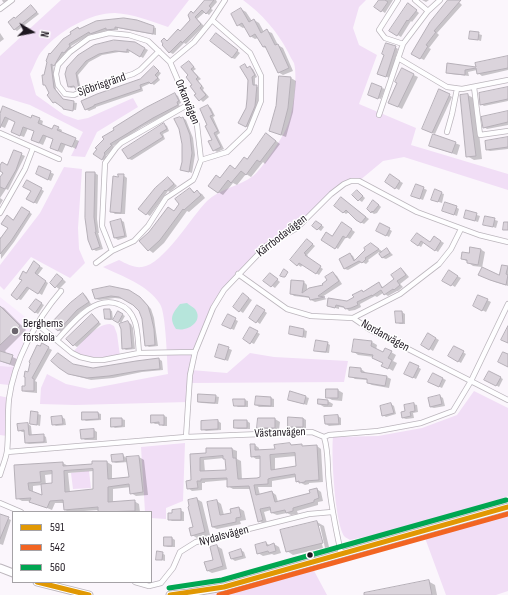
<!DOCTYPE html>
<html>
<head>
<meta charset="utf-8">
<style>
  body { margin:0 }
  #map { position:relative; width:508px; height:595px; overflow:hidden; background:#fbf6fc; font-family:"Sofia Sans Condensed",sans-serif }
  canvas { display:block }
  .legend { position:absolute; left:12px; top:511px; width:140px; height:72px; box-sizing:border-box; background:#fff; border:1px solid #a5a2a6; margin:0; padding:5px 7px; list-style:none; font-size:12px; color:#1e1720 }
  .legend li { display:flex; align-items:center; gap:8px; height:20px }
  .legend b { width:20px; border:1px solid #a5a2a6 }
  .north { position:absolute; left:12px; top:12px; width:40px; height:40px; -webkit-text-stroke:3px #fff; paint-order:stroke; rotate:100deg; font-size:11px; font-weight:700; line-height:16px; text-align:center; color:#1e1720 }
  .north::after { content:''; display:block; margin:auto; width:14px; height:18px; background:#1e1720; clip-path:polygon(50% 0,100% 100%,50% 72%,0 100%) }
</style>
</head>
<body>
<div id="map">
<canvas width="508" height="595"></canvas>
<ul class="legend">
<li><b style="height:5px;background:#e19803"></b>591</li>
<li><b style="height:5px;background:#f26522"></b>542</li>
<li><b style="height:5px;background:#00a651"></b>560</li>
</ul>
<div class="north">N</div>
</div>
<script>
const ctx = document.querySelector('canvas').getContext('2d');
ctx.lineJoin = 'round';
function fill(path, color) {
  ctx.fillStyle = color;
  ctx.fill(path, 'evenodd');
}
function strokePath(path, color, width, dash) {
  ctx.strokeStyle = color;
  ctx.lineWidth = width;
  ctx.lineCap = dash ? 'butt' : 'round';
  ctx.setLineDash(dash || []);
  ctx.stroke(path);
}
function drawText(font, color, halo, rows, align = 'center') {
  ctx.font = font + ' "Sofia Sans Condensed",sans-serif';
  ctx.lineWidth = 3;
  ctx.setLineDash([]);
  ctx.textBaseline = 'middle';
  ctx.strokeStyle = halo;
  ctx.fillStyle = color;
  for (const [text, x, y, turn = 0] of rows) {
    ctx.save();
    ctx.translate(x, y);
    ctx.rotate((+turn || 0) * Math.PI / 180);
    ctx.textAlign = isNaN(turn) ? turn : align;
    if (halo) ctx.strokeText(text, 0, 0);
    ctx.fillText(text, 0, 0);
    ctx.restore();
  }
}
fill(new Path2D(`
  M0,297L34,324L14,367L0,366Z`), '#f9ecfd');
fill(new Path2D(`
  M61,0H189L168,27C151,21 133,14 115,13C90,13 59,31 43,50C37,56 34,67 30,74L36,95L64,115L78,120L88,118L133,98L138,107L97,132L85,157L71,156L83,132L30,105L0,96V56Z
  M243,0H366L359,7L353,28L359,45L377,55L359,104L416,128L411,145L508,174V190L404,157L383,161L359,181L344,184L297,228L266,246L224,290L205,325L191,370L227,373L250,353L274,357L348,361L344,382L190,383L188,402L75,405L40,404L41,388L47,374L66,384L89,389L168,374C167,361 166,313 160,304C148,285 122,276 103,267L119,260C127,264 134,268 142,267C163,265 192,216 207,201C219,189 240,186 253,176C262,169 281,140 286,129C293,116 298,77 294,63C292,60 290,56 288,52C277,31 262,14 243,0Z
  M64,167L82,169L78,228L79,249L85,263L70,278L31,257L4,290L0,286V265L40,213Z
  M110,324L114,326L117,334L120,356L93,360L72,353C83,342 94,325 110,324Z
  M0,366L14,367L9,385L0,384Z
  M474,391L508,408V496L475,511L430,523L350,540C349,539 346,538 345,537C335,526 331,453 333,437L378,436L422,428L457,415Z
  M0,396L9,398L7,436L0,435Z
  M185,443L183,501L166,508V519L151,518V512H145L141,447Z
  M89,471L91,488L73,489L71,473Z
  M508,514V591L496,595H446L425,538Z
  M312,567L327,595H207L219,593Z`), '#f1def6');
fill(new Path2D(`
  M187,303C189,305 193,307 195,309C204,321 188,332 176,329C169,318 172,314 180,304Z`), '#b6e5db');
fill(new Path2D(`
  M2,0H11L6,4L3,2Z
  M205,0H216L217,2L211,9L213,10L209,15L205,12L197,19L204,26L186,44L184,43L173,54L169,52L167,41L181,32L187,26L194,14Z
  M380,0H393L385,13L376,7Z
  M422,0H429L426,2Z
  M450,0H457L462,5L437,33L439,35L429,48L431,49L424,60L412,54Z
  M31,6L39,14L17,31L14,29L16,19Z
  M411,6L419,13L412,22L411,21L401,37L390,30Z
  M241,9L246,12L252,21L254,20L259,23L264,32L267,31L272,33L278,45L283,48L293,71L283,75L278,72L268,49L263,47L258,38L255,39L250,36L245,27L243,28L238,25Z
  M96,22L153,27L156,28V35L118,28V30H108L93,35L91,34L71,46L72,48L67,53H65L57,66L53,64L56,90L65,101L77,103L76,110L64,109L58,103L57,104L54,102L45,76L50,55L78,28L80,29Z
  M471,32L482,35L481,41L470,38Z
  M0,33L4,39L0,42Z
  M219,36L240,53L235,59L232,58Z
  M135,43L148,50L143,58L130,50L129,53L119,52L102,55L89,62L78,75L81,90L80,91L76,87L71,88L69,87L79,56Z
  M395,47L398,49L390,78L381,75Z
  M508,58V70L482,76L478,73L477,70L468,72L469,76L451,74L447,72L448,64L477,68Z
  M189,62L196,69L193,71L201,79L198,81L204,88L203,90L209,97L203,102L196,95L197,94L190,75Z
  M245,65L248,68L250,67L253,69L257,77L255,78V86L259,87L258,108L249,128L239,123L247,108L249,83L242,67Z
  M154,68L161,73L158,77L160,80L154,85L151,83L142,87L143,91L96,107V108L89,111L86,109L82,102L140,80Z
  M403,70L418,77L402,109L394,105Z
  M280,77L291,78L296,81L293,112L286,137L270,131L277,106Z
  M382,88L385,89L381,99L372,96Z
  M508,88V101L484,106L481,104Z
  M175,94L178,96L181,103L179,104L180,107L142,127L113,146L114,147L106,156L108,157L105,161L95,154L105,139Z
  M449,95L452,97L435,134L426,130Z
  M468,95L475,99L482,159L474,160L467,156Z
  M208,106L211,108L215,116L213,117L220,133L217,135L224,149L217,152L214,150L213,140L209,125Z
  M508,113V125L487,129L484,127Z
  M0,116L31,120L39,119L43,121L42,125L53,130L58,128L62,130L61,133L79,141L76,149L66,144L62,153L55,150L54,139L47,136L43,145L36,142L35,131L28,128L24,137L16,134V122L9,119L5,128L0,126Z
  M183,118L186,120L193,138L195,155L192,173L181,169L183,162L182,119Z
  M164,124L167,126L169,131L163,134L165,139L132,160L129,159L123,150Z
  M267,134L280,144L265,164L263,162L251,177L246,174L237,185L233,183L223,195L218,192L217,176L221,178L236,170L247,160Z
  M508,139V149L490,151L487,150Z
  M455,143L460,145L457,155L430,146Z
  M14,151L25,156L8,190L6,189L0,198L3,200L0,205V179L4,172L0,170V167L8,166Z
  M40,167L54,174L51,181L40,176Z
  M87,173H95L98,175L97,219L99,233H98L103,249L96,251L93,249Z
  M123,175L127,178L125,214H115L111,211L118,178Z
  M390,176L403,183L399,190L386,182Z
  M169,178L177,186L170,192L168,191L150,216L139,209Z
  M27,181L44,191L37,204L28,199L32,191Z
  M417,185L427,190L423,200L415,197Z
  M190,189L196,193L197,192L202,194L205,198L189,212L187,211L164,243L153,253L149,250L140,241L175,212Z
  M360,193L365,198L362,202L359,200Z
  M441,193L444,194L442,203L436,201Z
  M344,200L369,219L364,224L357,220L349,212L346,214L335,206Z
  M377,203L381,207L377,213L374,214L371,212Z
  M456,207L459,209L457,216L446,212Z
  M22,208L32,214L14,242L1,259L0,237L2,238Z
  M467,212L480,216L478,222L465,218Z
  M486,217L498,221L496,228L484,224Z
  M121,220L124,222L127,237L118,240L115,238Z
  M320,224L324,227L321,231L313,226Z
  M380,224L392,231L389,237L377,230Z
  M345,225L355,232L350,239L346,237L338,249L322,239L332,237Z
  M417,234L430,243L434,237L444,243L438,252L424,242L421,247L412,241Z
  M310,242L315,246L307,255L308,256L307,258L323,269L319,275L303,264L301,267L291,260Z
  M375,246L383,252L387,249L393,255L386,259L383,258L379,252L368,260L369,261L366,264L362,262L348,270L345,269L340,260L350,254L353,256L355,260Z
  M480,249L485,252L482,268L500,276L502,266L508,268V286L495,282L483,277L482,267L473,266L462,258Z
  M34,263L43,268L37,276L48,283L42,295L30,288L21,300L18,299L23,280Z
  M401,269L404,271L409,277L400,284L403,287L398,291H397L388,296L383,293L377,297L375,296L360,304L361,307L355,310L349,311L346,308L339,307V309L328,306L347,302L355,298L362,291L364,293L379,284L384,288L395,279Z
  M449,272L461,278L455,287L444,280Z
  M333,273L337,276L342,284L322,297L327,299L315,302L311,300V298L294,296L291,293L304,282L307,285V291L325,286Z
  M273,276L280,282L275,288L265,281Z
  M61,277L66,282L59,289L51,283Z
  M122,289L143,300L151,309L154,318L158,346L149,347L146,345L143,319L140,311L134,304L123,299L115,298L99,300L96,299Z
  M83,294L86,296L91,304L80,312L61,332L58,330Z
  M246,296L252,300L243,313L240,311Z
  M479,296L491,302L486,312L474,306Z
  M39,302L44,305L38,314L35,312Z
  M0,306L4,308L26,330L5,351L6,352L4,353L19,360L16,367L0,361Z
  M258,306L267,313L260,324L250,317Z
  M109,310L112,311L113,320H109L106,319Z
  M118,312L125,316L121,323L114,319Z
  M396,312H402L405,314V324H400L396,322Z
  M92,315L101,324L77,347L74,345Z
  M228,316L238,321L234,330L224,325Z
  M128,322L131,324L133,328L135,349L126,350L123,348Z
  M250,328L260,334L254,344L244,339Z
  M304,330L307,331L306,338L290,334Z
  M428,334L439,340L433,351L422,344Z
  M372,342L377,345L376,350L383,353L391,352L396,355L393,361L397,363L393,371L388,368L384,363L374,357L358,355L354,352Z
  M327,343L330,345L329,353L318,352L315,350Z
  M42,344L52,350L35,381L37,382V393L26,392L23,391L26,387L29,373Z
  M220,345L232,350L228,361L219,358Z
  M455,347L466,354L461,363L449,356Z
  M159,359L162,361L163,370L142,372L113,378L91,380L72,375L74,365L93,369Z
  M411,363L421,369L416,379L406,374Z
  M351,368L361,369L365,372V374L387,377L391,379L389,388L372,385L368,383V380L355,379L350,376Z
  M490,372L503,379L499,387L486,379Z
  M433,374L446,380L442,388L433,384Z
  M338,390L343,393L342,401L332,400L327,397Z
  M215,396L219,397L218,404L202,403L199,402Z
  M440,396L443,398L445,406L434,408L430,407Z
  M306,397L309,398L307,405L292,401Z
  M271,398L274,399V407H259L256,405Z
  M245,400L248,401V407H238L235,405Z
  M328,401L333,404L332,407H324L319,404Z
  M391,404L394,406L396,414L386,417L383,415Z
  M413,404L417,405L418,412L413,413L414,418L406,419L403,418Z
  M32,412L41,415L40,426L31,423Z
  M98,413L101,414V420L86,421L83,419Z
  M164,416L167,417V426H163L160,424H155L152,422Z
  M338,416L341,418V425L329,426L326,424Z
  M62,417L65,419L66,425L56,426L53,424Z
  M303,418L306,420V428H292L289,426Z
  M122,419L125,420V427L115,428L112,426Z
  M275,419L280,422L279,430H263L258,427Z
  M218,421L221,423V430L206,431L202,429Z
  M247,421L250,423V429H238L235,428Z
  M28,424L31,426L32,436L43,435L46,437L47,443L29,444L26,443L25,432H22L19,430Z
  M94,430L97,432V440H85L82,438Z
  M290,444L293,446H317L321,449L323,482L309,483V484L305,485L297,481L296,477L272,481V487H258L260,495L272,492L276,495L278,502L311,493L317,489L321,492L323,501L318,502V505L297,511L298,514L291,515L287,513L277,515L272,513L271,510L264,512L267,523L264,524L259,521L250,489H233L228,486V480L205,482V483H202V490L192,491L188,488L192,481L191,455L208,454L232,449L237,451V459L241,461L242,480L261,478V459H256L252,456L255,445L259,448V451L276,450ZM296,456L297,467L275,470V458ZM224,458L226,460L227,471L205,472L204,460Z
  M123,455L126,458L139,457L144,460L148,495L136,496L131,493V487L113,489V502L134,501L139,504L140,512H99V510L69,512L65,510L64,503H55L52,510L30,501H22L17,498L15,466L63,463L68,466L93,464L107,462L112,465V480L130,478L128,462L116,463L113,462ZM94,471V490L70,492L68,473ZM53,474V484L46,485L45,475ZM42,485L43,497L33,493V486Z
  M197,499L202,502L210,535L197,538L192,535L194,528Z
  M217,501L221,504L224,515L232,514L239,508L244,511L246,520L240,521L241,524L217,529L212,527Z
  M180,510L184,512V521H172L169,519Z
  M0,515L11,520L3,545L0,544Z
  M317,522L324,526L329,547L325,548L320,526H317L323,548L293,555L287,551Z
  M165,538H172L175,540V547H168L165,546Z
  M266,543L271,546L274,544L279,547L281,553L274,555L272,554L263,556L258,553Z
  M217,546L222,549L227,569L212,573L208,571L215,560Z
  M241,550L244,552L246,558L235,561L232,559L231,553Z
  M162,553L165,555V561L157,559Z
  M428,581L435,585L437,595H371Z`), '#0003');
const building = new Path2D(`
  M205,0H214L209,6L211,8L206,14L202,10L195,17L201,24L182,43L181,41L169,53L162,45L163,44L161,41L164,38L167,41L178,29L180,31L190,20L188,15L191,11L193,13Z
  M379,0H385L388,2L381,12L374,7Z
  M448,0H461L434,31L436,32L426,45L428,46L420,59L411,54L430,22Z
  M408,3L417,10L408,21L407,20L397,36L389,31Z
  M31,5L37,12L14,30L8,22L14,17L15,18Z
  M241,8L249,22L254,19L261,33L267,29L275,45L278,44L289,68L278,73L265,46L263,47L255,34L250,37L242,23L237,26L231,14Z
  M124,18L137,20L154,26L153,34L115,27V29L106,30V28L90,34L89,32L69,44L70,46L64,53L62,52L54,66L51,64L54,88L63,99L74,101L73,111L63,109V108L55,102L53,103L47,95L49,93L45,85H43L42,75H44L47,62L46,61L49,53L50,54L51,53L63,39L71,34L70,32L78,27L79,29L96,21Z
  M470,31L479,32L478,40L469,39Z
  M216,33L238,50L232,58L210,41Z
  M114,40L135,42L145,48L140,57L127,49V52L115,51L99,54L86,61L76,73L79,89L76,90L74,86L68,87L65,74L67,67L78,55L94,45Z
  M386,43L396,46L386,77L377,74L384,55L382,54Z
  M508,56V68L477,74L476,68L465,70V75L446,73L447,63L476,67L475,63Z
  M189,61L194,67L191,69L198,77L196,79L202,86L200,88L206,95L199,101L194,95L196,94L190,86L192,85L186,77L188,75L181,67Z
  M245,64L247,68L250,66L255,75L252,77L253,85H257L255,106L246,127L238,123L246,108L247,99L248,80L240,67Z
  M154,66L159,71L155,75L158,78L151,84L149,82L140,85L141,89L94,105V106L85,110L81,101L97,94L140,79Z
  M402,68L414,74L398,107L388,103L397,83L395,82Z
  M279,76L291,77L288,108L281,135L269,131L276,106Z
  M372,83L382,87L378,99L368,95Z
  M508,87V99L480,105L479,93Z
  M439,89L450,94L432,133L422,129Z
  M175,93L179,101L177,102L178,105L153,118L110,144L112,145L104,153L105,154L102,160L93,154L97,149L95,148L104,139L102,137L114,130L113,128L145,108Z
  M468,94L476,156L466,157L460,95Z
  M208,105L213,115L210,116L218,131L214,133L221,147L213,151L208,141L212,140L205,126L207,125L200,109Z
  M3,106L31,118L32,115L40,118L38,123L52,129L54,125L59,127L57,130L76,138L72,147L61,143L58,151L50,148L53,139L43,135L39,143L31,140L34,131L23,127L20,136L11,132L15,122L5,117L0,128V114Z
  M508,111V122L483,128L481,117Z
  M180,117L181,118L183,117L190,135L192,153L189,172L180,170L182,162V144L179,129L174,119Z
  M164,123L167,129L160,133L163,137L128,159L122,150Z
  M266,133L276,141L260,162L257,160L246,175L241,171L231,183L228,180L218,193L208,186L216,175L220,178L230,165L235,169L244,157L247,159Z
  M433,134L456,142L452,153L429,146Z
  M508,137V147L486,150L485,141Z
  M14,150L22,153L16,170L5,189L0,187V177L3,173L0,171V165L2,162L7,165Z
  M39,166L51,171L48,180L36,174Z
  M86,172H95L94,217L96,232H95L100,247L92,250L88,240L85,218Z
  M118,174H124L121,213L110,212L113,176L118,177Z
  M390,174L400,181L395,189L385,182Z
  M168,177L174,184L166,191L165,190L146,215L138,209L155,188Z
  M27,180L42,188L34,203L26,199L31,191L23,187Z
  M416,184L424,187L420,199L411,196Z
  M190,188L194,193L197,190L201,195L184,210L183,209L160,240L148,251L139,241L149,232L168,207L174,211L179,204L175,199Z
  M435,189L442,192L438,202L431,200Z
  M357,190L363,196L358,201L352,195Z
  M341,197L366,217L361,223L356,220L346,210L343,213L334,206Z
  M373,200L379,205L373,212L372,211L371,213L367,209Z
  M445,202L457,206L454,215L442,211Z
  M22,207L30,212L11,241L0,254V239L8,228L1,224L7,215L13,220Z
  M466,210L477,213L475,221L464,218Z
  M485,216L495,218L493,227L483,225Z
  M121,219L125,236L114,238L110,222Z
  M316,221L322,225L317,230L312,226Z
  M342,222L352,229L346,238L343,236L335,249L321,240L326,232L332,236Z
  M504,222H508V230H503Z
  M380,223L390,228L386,236L376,231Z
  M417,233L430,242L434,236L441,241L435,251L421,241L418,246L411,241Z
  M307,239L313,244L304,253L306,254L305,255L321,266L316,274L299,263L297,266L290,260Z
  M371,243L379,249L365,258L366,259L362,263L359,261L344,269L339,259L350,253L354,261L365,250L364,248Z
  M470,247L481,249L478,265L467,263V260L461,259L462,252L469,253Z
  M387,248L390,253L382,258L379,254Z
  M34,261L40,266L35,273L46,281L38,294L27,287L17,300L11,295L22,280L19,279L23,271L26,273Z
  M502,265L508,266L506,274L508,275L506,285L490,280L478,275L482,267L499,275Z
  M401,268L406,275L397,281L400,285L394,290L393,289L384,295L381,290L372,296V295L357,302L358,305L351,308L345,309L344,307L336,305L335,308L327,306L328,298L347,301L354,297L352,295L362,290L363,292L379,282L382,288L394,279L391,275Z
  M284,269L288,272L285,277H283L280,276Z
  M449,270L458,276L451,286L442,281Z
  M333,272L339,281L318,296L325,297L310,300L309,297L290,294L291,280L304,281L302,293L309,288L323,285L322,284L327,280L325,277Z
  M270,273L278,279L271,287L263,281Z
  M57,274L63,279L55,288L50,283Z
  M110,286L129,290L140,297L148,306L151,316L154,329L155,345L145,346L142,319L139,311L133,305L119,297L111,296L95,299L92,290Z
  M83,293L89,302L77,310L58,331L50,324L70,303Z
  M243,293L249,298L239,312L233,307Z
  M478,295L488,299L482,311L473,306Z
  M36,299L42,303L35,313L29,308Z
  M257,305L265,310L256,323L249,318Z
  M0,306L20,326L0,345Z
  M104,309H110L111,319H105Z
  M118,311L123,314L118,323L113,320Z
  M395,311H402L403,323H396Z
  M92,314L99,322L73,346L66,339Z
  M228,314L236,318L231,329L222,325Z
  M128,321L130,325L132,348L122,349L121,329L119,324Z
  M290,326L304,329L303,337L289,334Z
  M508,326V343L501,340Z
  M250,327L258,331L250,344L243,339Z
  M428,333L436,338L429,350L421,345Z
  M354,339L372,341L371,346L383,352L385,348L392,351L388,358L392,360L388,369L381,366L383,363L372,358L373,355L352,352Z
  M316,340L328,342L326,352L314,351Z
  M42,343L49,347L32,378L34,379V391H22V386H25V377H24L25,371L28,372L30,363L29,362L37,345L40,346Z
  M219,344L229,347L225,360L215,357Z
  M454,346L464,351L458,362L448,356Z
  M0,351L13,355L10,364L0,361Z
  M503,352L508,354V367L498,362Z
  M58,353L73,364L93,368L136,361L159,358L160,369L138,371L109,376L87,378L68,374L59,368L51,361Z
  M410,362L419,366L413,378L404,374Z
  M350,367L361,368V372L387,376L385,386L367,383V379L349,377Z
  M489,371L501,377L496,386L484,380Z
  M433,373L443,378L439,387L428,382Z
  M326,389H338V398H326Z
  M290,391L306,396L304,404L288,400Z
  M198,394L216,395L215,403L198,402Z
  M440,395L442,404L430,407L428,398Z
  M256,396L271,397V406L255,405Z
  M233,399H245V406H234Z
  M318,399L328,400V405L318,404Z
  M391,403L394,413L382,416L380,406Z
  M414,403L415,411L410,412L411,416L402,418L401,412L405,411L404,405Z
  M31,411L38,412L37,425L30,424Z
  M82,412H98L99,419L82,420Z
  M151,415H164V425H159V422L151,423Z
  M338,415L339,424H325L324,416Z
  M62,416L63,424L52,425L51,417Z
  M288,417L303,418V427H288Z
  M111,418H122V426L111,427Z
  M258,418H275V428H257Z
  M218,420V429L201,430V421Z
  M234,420H247V428H234Z
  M28,423L29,435L44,434V442L25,443L24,430L18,431L17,424Z
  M94,429V438L81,439L80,430Z
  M290,443L291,445L302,444V446L317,445L319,480L305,481V482L299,483V481L296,482L295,474L271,478L268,479V484L254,485L256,495L272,491L275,502L310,493L309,490L317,488L319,498L314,500V502L293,508V511L286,513L285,510L271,513L270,507L260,509L263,520L258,522L249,486L227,487V478L201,479V481H197L198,488L187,489L186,481L191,480L190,454L206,453V448H232L233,458H236L238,479L257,478L260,477V456L251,457L250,444H255V450L275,449L274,445ZM295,453L296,466L271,470L270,455ZM223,456V459H225L226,470L200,471V458Z
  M123,454L124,461L112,462L111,455Z
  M139,456L143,492L130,494L129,484L108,487V502L135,500V511L98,512V507L64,510L63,500L50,501L47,508L29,502L31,498L16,499L14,465L63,462V466L92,464V461H107L108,479L129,477L126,457ZM93,469V489L65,492L64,471ZM52,471V483L41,484L42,495L29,490L28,483L41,482L40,472Z
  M197,498L205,532L191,536L189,528L193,527L188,507L189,506L188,500Z
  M217,500L220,515L231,513L230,509L239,507L241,517L236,518V522L212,527L207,502Z
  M181,509V520H168V513H172V510Z
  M0,514L9,517L0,539Z
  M317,521L323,543L286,552L280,530Z
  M164,537H172V546H164Z
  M266,542L267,546L274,543L276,551L269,553L268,551L257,554L255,545Z
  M217,545L223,566L207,571L204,562L213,560L210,547Z
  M241,549L243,556L231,559L229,553Z
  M157,551L163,552L162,560H156Z
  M429,580L432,595H364V593Z`);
fill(building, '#dbd4dc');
strokePath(building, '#b6b0b8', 1);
const street = new Path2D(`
  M398,0L379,30L385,38L403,44
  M415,0L428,11
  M0,9L12,0
  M398,58L447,87L462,89L508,80
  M170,62L194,42L212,20L225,0
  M474,87L480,135L508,131
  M379,115L403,44L428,11L440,0
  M447,132L452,114L457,89
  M0,133L59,159
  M201,160L227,152L249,131L261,101V76L250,53L212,20
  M0,213L25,169L33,148
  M112,251L102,226L105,163L116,148L121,143L189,104
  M96,263L112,251L134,241L148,226L166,198L193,180L195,176L201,160L197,125L170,62L148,41L129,35L109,33L89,38L70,52L58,65L56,74L58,85L65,94L74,95L91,87L133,74L140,70L159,51
  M238,274L287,309L311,316L353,318L369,329L508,400
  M353,318L400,294L439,264L451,249L461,229
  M37,324L72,353L80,357L93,360H103L139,353L195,352
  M57,340C72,324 93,295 118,304C127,307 132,313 135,322C138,331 138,343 139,353
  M186,437L190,375L195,352L213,308L224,290L266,246L297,228L331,194L344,184L351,181H359L417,212L479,235L508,242
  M324,437C329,452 327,468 329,483C331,507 336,530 341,553
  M7,452L186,437L312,432L324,437L329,435L378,431L421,423L453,411L471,381L508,304
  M0,475C2,467 6,459 7,451C9,434 7,417 9,399C14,361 36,320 61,291
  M0,503L21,512
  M135,582L149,586L161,583L173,568L180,552L196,542L309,514L332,512`);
const secondary = new Path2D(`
  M0,568L13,573
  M37,582L89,595
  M170,595L189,593L224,587L508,507`);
strokePath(street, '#bbb5bc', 6);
strokePath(secondary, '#bbb5bc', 9);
strokePath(street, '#fefeff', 4.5);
strokePath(secondary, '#fefeff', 7);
strokePath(new Path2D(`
  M37,582L89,595
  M170,595L224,587L508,507`), '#e19803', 5);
strokePath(new Path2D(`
  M219,595L508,514`), '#f26522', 5);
strokePath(new Path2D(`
  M169,588L222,580L506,500`), '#00a651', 5);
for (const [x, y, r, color] of [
  [15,331,4,"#6b656d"],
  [310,555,3.5,"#1e1720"]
]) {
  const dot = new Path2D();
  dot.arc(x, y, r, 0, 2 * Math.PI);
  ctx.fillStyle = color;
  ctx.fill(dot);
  strokePath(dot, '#fff', 1.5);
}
drawText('12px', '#1e1720', '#fff', [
  ["Sjöbrisgränd",102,85,-19],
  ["Orkanvägen",187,102,68],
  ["Kärrbodavägen",282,236,-38],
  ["Nordanvägen",385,336,29],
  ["Västanvägen",280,433,-2],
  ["Nydalsvägen",224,536,-15]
]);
drawText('12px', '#1e1720', '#fff', [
  ["Berghems",23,324],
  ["förskola",23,338]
], 'left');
</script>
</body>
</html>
